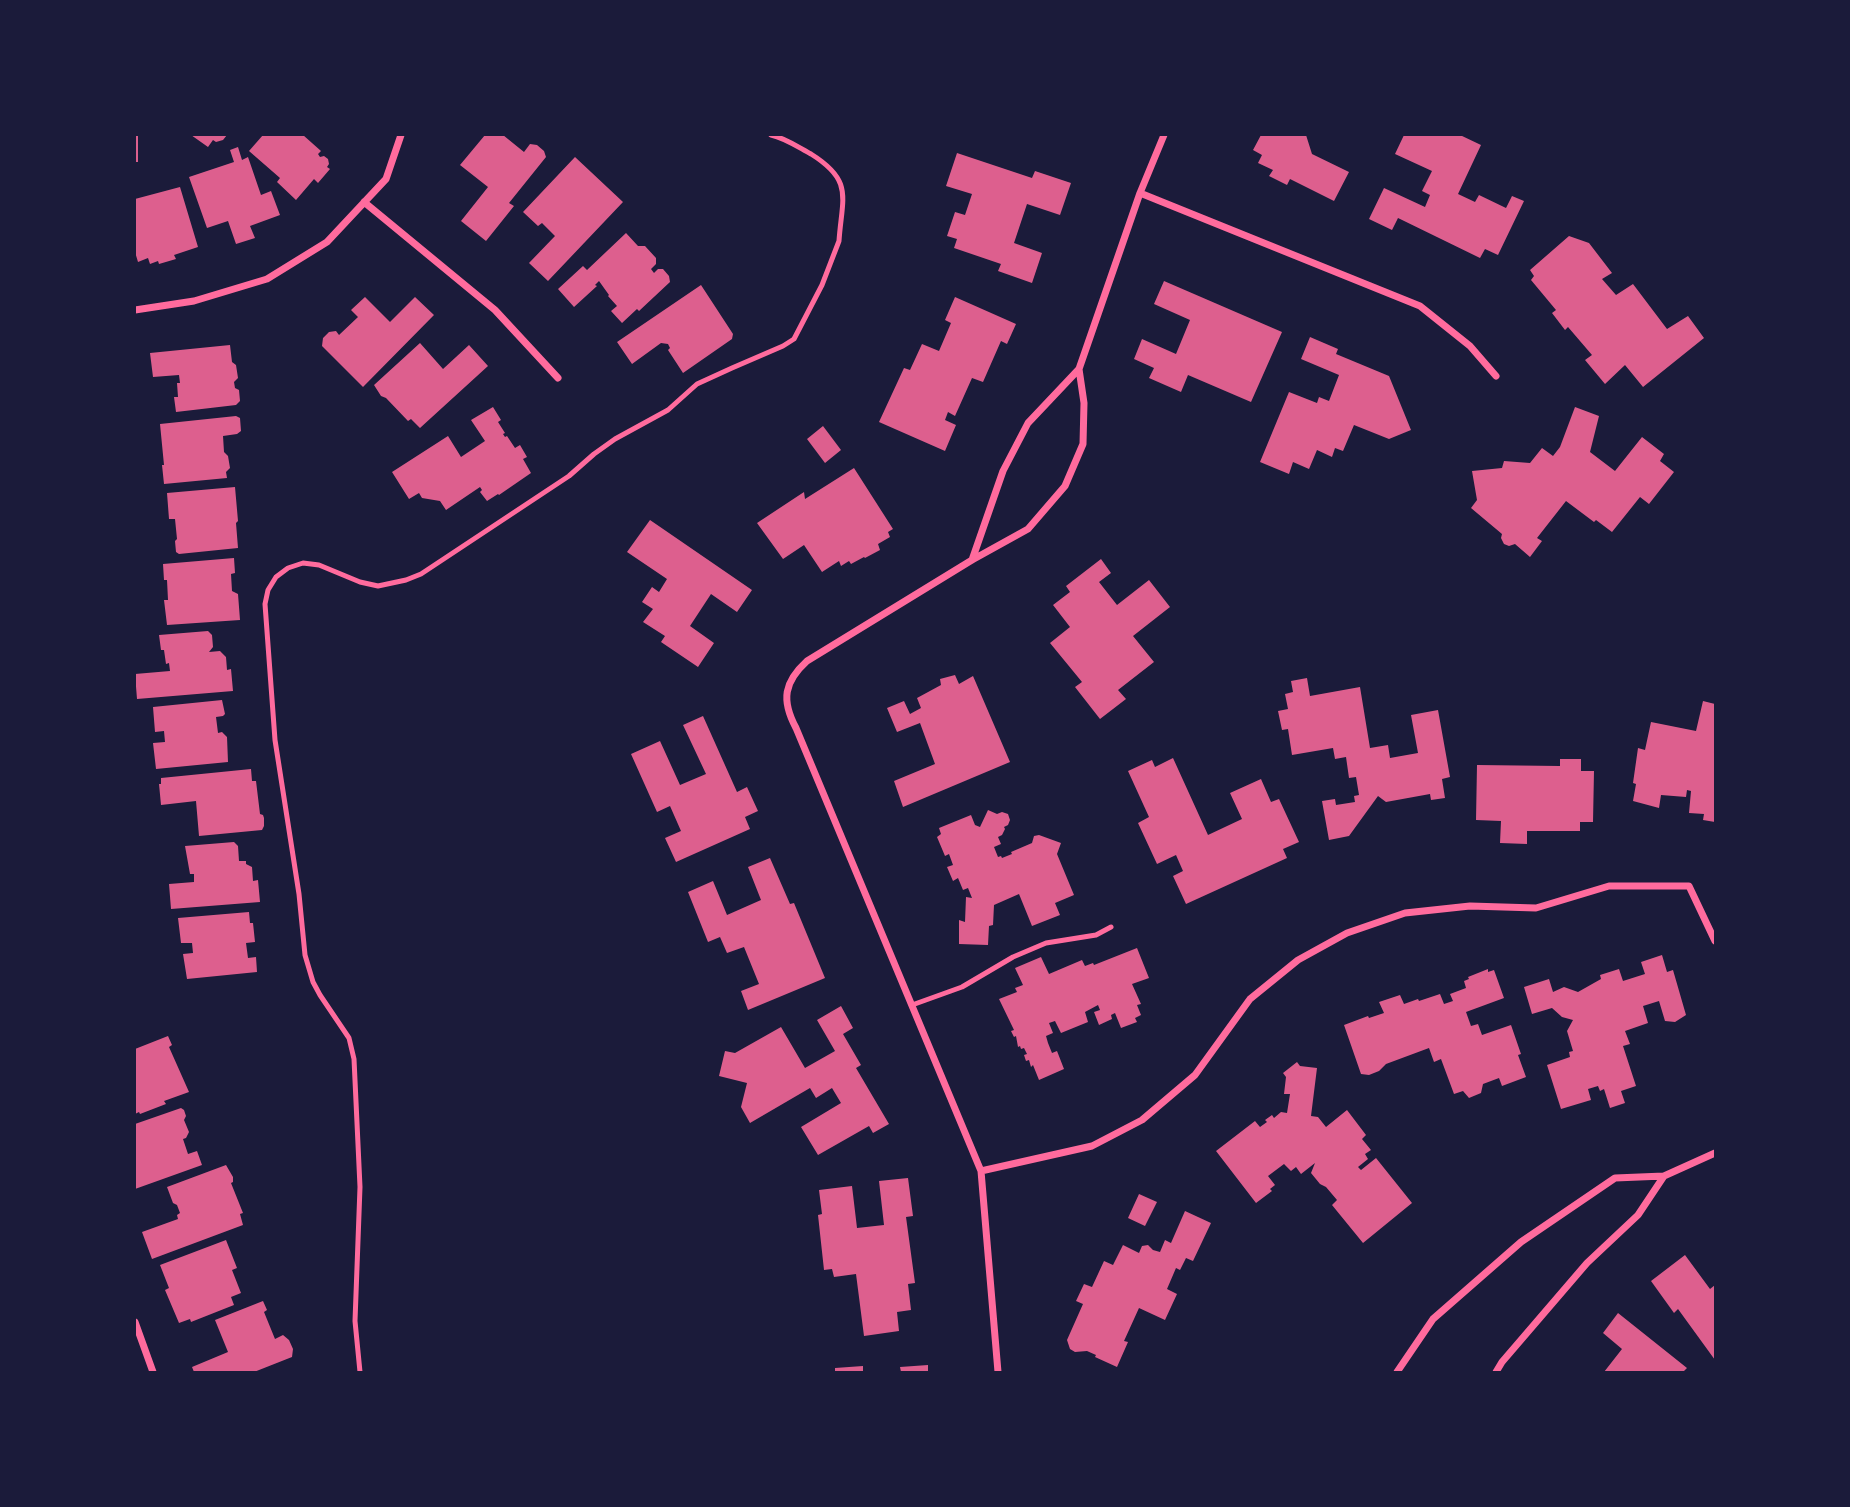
<!DOCTYPE html>
<html>
<head>
<meta charset="utf-8">
<style>
  body { margin:0 }
  #map { position:relative; width:1850px; height:1507px; overflow:hidden; background:#1b1b3a; font-family:"PT Serif",serif }
  canvas { display:block }
  .frame { position:absolute; inset:0; border:136px solid #1b1b3a; pointer-events:none }
</style>
</head>
<body>
<div id="map">
<canvas width="1850" height="1507"></canvas>
<div class="frame"></div>
</div>
<script>
const ctx = document.querySelector('canvas').getContext('2d');
ctx.lineJoin = 'round';
function fill(path, color) {
  ctx.fillStyle = color;
  ctx.fill(path, 'evenodd');
}
function strokePath(path, color, width, dash) {
  ctx.strokeStyle = color;
  ctx.lineWidth = width;
  ctx.lineCap = dash ? 'butt' : 'round';
  ctx.setLineDash(dash || []);
  ctx.stroke(path);
}
fill(new Path2D(`
  M135,135H138V162H135Z
  M191,135H227L223,140L216,142L213,140L208,147Z
  M263,135H303L321,151L318,154L320,157L324,156L328,159L329,164L327,167L330,169L318,183L314,179L296,200L277,182L280,178L249,151Z
  M485,135H503L524,152L530,144L537,145L544,151L546,157L509,203L514,206L486,241L461,221L488,187L460,165Z
  M1261,135H1306L1312,154L1349,172L1334,201L1290,179L1287,185L1269,176L1273,170L1258,163L1262,155L1253,150Z
  M1404,135H1460L1481,145L1458,194L1475,202L1479,195L1506,208L1512,196L1524,201L1498,255L1485,249L1480,258L1398,218L1392,230L1369,219L1384,188L1425,207L1430,195L1422,191L1432,171L1395,154Z
  M238,147L242,160L248,157L261,195L271,191L280,215L250,226L255,238L236,244L228,221L207,228L189,177L234,162L230,150Z
  M957,153L1032,178L1035,171L1071,183L1060,215L1027,204L1014,243L1042,253L1032,283L998,271L1001,264L954,248L957,239L947,236L955,212L965,215L972,194L946,186Z
  M575,157L623,202L548,281L529,263L555,236L542,223L538,226L523,212Z
  M180,187L198,247L174,255L176,259L159,264L158,261L150,264L148,258L138,262L135,252V199Z
  M626,233L638,246H645L656,258V264L651,269L654,273L658,269H663L669,276L670,282L639,311L637,309L622,323L611,311L617,306L608,296L609,295L599,281L595,285L597,286L574,307L558,289L583,266L587,270Z
  M1569,236L1589,243L1612,273L1602,279L1616,295L1633,284L1667,329L1688,316L1704,338L1643,387L1625,365L1605,384L1585,360L1592,355L1568,327L1565,330L1552,313L1556,310L1531,280L1534,276L1530,270Z
  M1164,281L1282,332L1251,402L1188,375L1181,392L1149,378L1154,368L1134,359L1142,339L1176,354L1190,320L1154,304Z
  M701,285L733,334L732,339L683,373L668,350L670,348L668,344L661,343L632,364L617,342Z
  M365,297L390,322L415,297L434,315L363,387L322,346L323,338L329,332L336,331L339,335L358,317L351,310Z
  M955,297L1016,324L1007,344L1001,341L983,382L972,378L955,416L948,412L945,420L956,425L945,451L879,422L904,368L910,370L922,344L939,351L951,323L945,320Z
  M1310,337L1338,349L1336,354L1389,376L1411,430L1389,439L1354,425L1343,451L1335,448L1332,457L1317,450L1309,469L1293,462L1289,474L1260,462L1289,392L1317,403L1319,397L1329,401L1339,375L1301,359Z
  M420,343L443,369L469,345L488,366L420,428L411,419L408,421L386,398L381,396L374,385Z
  M230,345L232,362L236,365L238,378L234,382L235,388L239,390L240,401L236,405L176,412L174,397H178L177,383H180L179,375L153,377L150,353Z
  M493,407L501,420L498,422L505,433L503,434L505,437L507,436L515,448L520,445L527,457L523,459L531,473L499,495L498,494L487,501L480,492L482,490L480,487L446,510L440,501L422,498L419,493L409,499L392,472L448,436L461,457L485,441L471,420Z
  M1575,407L1599,416L1590,452L1615,471L1642,437L1664,454L1660,461L1674,472L1649,504L1640,497L1612,532L1596,520L1594,522L1566,501L1537,538L1542,541L1530,557L1515,544L1509,546L1504,544L1501,538L1502,534L1471,508L1477,500L1472,471L1502,468L1504,461L1530,463L1542,448L1553,456L1560,447Z
  M236,416L240,418L241,431L237,434L223,436L224,452L228,456L230,468L226,472L227,478L164,484L162,465H164L160,424Z
  M823,426L841,450L825,463L807,439Z
  M854,468L893,529L888,532L890,537L878,544L880,550L865,558L864,557L851,564L849,561L841,566L839,561L822,572L804,545L783,559L757,523L804,492L805,499Z
  M235,487L238,521L236,523L238,548L179,554L176,552L175,541L177,539L175,519H169L167,493Z
  M650,520L752,590L737,612L711,594L690,626L714,643L698,667L661,642L665,636L643,622L653,609L642,602L652,587L659,592L667,579L627,552Z
  M234,558L235,573L231,574L232,591L238,594L240,620L167,625L164,600H168L167,580H164L163,564Z
  M1101,559L1111,573L1099,582L1117,605L1149,580L1170,607L1133,636L1154,662L1118,690L1126,699L1100,719L1075,687L1082,682L1050,643L1070,627L1053,605L1070,592L1066,586Z
  M208,631L212,635L213,647L209,652L220,651L226,657L227,670L231,669L233,691L137,699L135,674L170,671L169,663L166,664L164,650H161L159,635Z
  M955,675L959,684L973,676L1010,762L903,807L894,781L935,764L920,723L897,732L887,708L904,701L910,714L921,708L917,698L941,685L940,679Z
  M1307,678L1310,696L1360,687L1370,748L1388,745L1390,758L1418,753L1411,715L1438,710L1450,777L1442,779L1445,798L1431,800L1430,794L1386,802L1378,796L1349,836L1329,840L1322,801L1335,799L1336,805L1355,802L1354,796L1359,795L1356,777L1349,778L1346,757L1335,759L1333,748L1292,755L1288,729L1282,730L1278,711L1288,709L1285,694L1293,692L1291,681Z
  M222,700L225,714L223,716L216,717L218,733L222,732L227,737L228,762L156,769L153,743L165,742L164,731L155,732L153,707Z
  M1703,701L1715,704V822L1703,820L1704,814L1689,813L1691,791L1687,790L1686,797L1661,795L1659,808L1633,801L1636,784L1633,783L1638,748L1645,750L1651,722L1696,731Z
  M703,716L737,792L747,787L758,811L745,817L750,829L676,862L665,838L681,831L670,806L657,812L631,754L660,741L680,785L706,774L683,725Z
  M1173,758L1208,835L1242,819L1230,793L1261,779L1271,802L1279,799L1299,842L1283,849L1287,858L1186,904L1173,876L1183,871L1176,855L1157,864L1138,823L1149,817L1128,771L1152,760L1155,767Z
  M1560,759H1581V771H1594L1593,822H1580V831H1527V844L1500,843L1501,821L1476,820L1477,765L1560,766Z
  M251,769L252,781H256L260,814L263,815L264,818V826L262,830L199,836L196,801L161,805L159,784H161V778Z
  M988,810L997,814L1002,812L1008,814L1010,820L1008,825L1004,827L1005,829L1002,835L998,837L1001,844L994,847L998,857L1001,856L1002,858L1012,854L1011,852L1032,843L1034,836L1039,835L1061,843L1057,854L1074,895L1055,903L1060,915L1032,926L1019,894L994,905L993,925L989,926L988,945L959,944V920L965,922L966,897L972,898L968,888L963,890L958,878L953,881L947,867L953,865L949,854L945,856L937,837L941,834L939,828L971,815L975,825L980,827Z
  M234,842L238,846L239,861H246V864L252,867L253,881L258,880L260,902L171,909L169,884L194,882V874H190L185,846Z
  M770,858L790,904L794,903L825,978L748,1010L741,991L759,984L744,947L727,953L720,937L708,942L688,892L713,881L727,915L761,900L748,867Z
  M249,912L250,923H253L255,942L246,943L248,958L256,957L257,972L187,979L183,954L193,953L192,943H181L178,918Z
  M1137,948L1149,978L1132,984L1141,1004L1137,1005L1141,1015L1135,1018L1137,1022L1121,1028L1115,1013L1111,1015L1112,1019L1099,1025L1094,1012L1100,1010L1098,1005L1085,1012L1088,1022L1061,1033L1055,1021L1049,1023L1053,1033L1046,1036L1048,1043L1052,1053L1057,1051L1064,1069L1039,1080L1033,1065L1031,1067L1029,1060L1026,1061L1024,1055L1027,1054L1024,1048L1021,1049L1020,1046L1018,1047L1016,1036L1014,1037L1011,1031L1014,1030L999,999L1017,992L1015,988L1023,985L1015,968L1041,957L1049,974L1082,960L1085,966L1093,963L1094,965Z
  M1662,955L1667,972L1673,970L1686,1015L1675,1022L1665,1021L1659,1001L1643,1006L1648,1023L1625,1031L1630,1044L1623,1046L1636,1086L1621,1091L1625,1103L1610,1108L1604,1089L1600,1091L1598,1086L1588,1089L1591,1100L1561,1109L1547,1065L1570,1057L1569,1052L1573,1051L1567,1031L1573,1020L1562,1017L1552,1008L1532,1014L1524,987L1549,979L1553,992L1564,987L1578,992L1601,979L1600,975L1619,969L1623,981L1645,974L1641,962Z
  M1488,969V972L1494,970L1504,998L1466,1012L1471,1026L1478,1024L1482,1035L1511,1025L1521,1054L1518,1055L1526,1077L1502,1086L1499,1078L1483,1084L1481,1093L1469,1098L1463,1091L1454,1094L1441,1059L1434,1062L1429,1048L1386,1064L1379,1071L1369,1075L1361,1074L1344,1025L1368,1016L1369,1018L1384,1013L1379,1002L1400,995L1404,1004L1418,999L1419,1001L1440,994L1444,1004L1453,1001L1450,994L1466,988L1464,981L1469,979L1468,977Z
  M841,1006L853,1028L843,1034L861,1065L856,1068L889,1124L873,1133L869,1126L818,1155L801,1127L841,1103L832,1088L816,1098L810,1088L750,1123L741,1107L747,1083L719,1076L725,1051L735,1053L781,1027L805,1068L835,1051L817,1020Z
  M168,1036L172,1045L169,1047L189,1092L164,1101L166,1104L140,1114L139,1112L135,1114V1049Z
  M1297,1062L1300,1066L1317,1068L1311,1116L1318,1117L1326,1127L1347,1110L1366,1135L1362,1139L1371,1150L1365,1154L1368,1159L1358,1167L1361,1170L1376,1158L1412,1203L1363,1243L1332,1205L1337,1200L1326,1187L1320,1184L1311,1173L1315,1163L1301,1174L1296,1167L1291,1171L1284,1164L1268,1176L1275,1185L1270,1189L1272,1191L1256,1203L1216,1151L1255,1121L1260,1127L1267,1122L1265,1120L1272,1115L1274,1118L1281,1112L1287,1113L1290,1094H1284L1286,1077L1283,1073Z
  M181,1108L184,1110L186,1116L184,1120L189,1132L186,1138L183,1139L188,1154L197,1151L202,1165L135,1189V1124Z
  M226,1165L233,1177V1182L231,1183L243,1213L240,1214L243,1225L152,1259L142,1232L178,1219L177,1215L180,1213L177,1205L173,1203L167,1187Z
  M908,1178L913,1216L906,1217L915,1283L908,1284L911,1310L897,1312L899,1331L864,1336L856,1274L834,1277L832,1269L824,1270L818,1215L822,1214L819,1190L852,1186L857,1228L884,1225L879,1181Z
  M1139,1194L1157,1202L1145,1226L1128,1218Z
  M1185,1211L1211,1223L1193,1261L1186,1258L1180,1270L1176,1268L1167,1289L1177,1294L1165,1320L1139,1308L1124,1341L1128,1342L1117,1367L1095,1357L1096,1355L1087,1351L1075,1352L1070,1349L1067,1340L1083,1304L1076,1301L1084,1284L1092,1287L1104,1261L1113,1265L1123,1245L1139,1253L1142,1246L1148,1245L1153,1250L1160,1252L1165,1240L1171,1243Z
  M226,1240L237,1268L232,1270L241,1293L231,1297L234,1305L191,1322L190,1319L179,1323L165,1290L169,1288L160,1265Z
  M1685,1255L1710,1289L1715,1285V1360L1678,1309L1674,1313L1651,1281Z
  M263,1301L267,1310L264,1312L275,1339L283,1335L289,1340L293,1349L292,1357L254,1372H194L192,1367L228,1352L215,1320Z
  M1618,1313L1687,1368L1683,1372H1604L1622,1349L1603,1333Z
  M928,1365V1372H901L900,1367Z
  M863,1366V1372H835V1368Z`), '#dd5f8e');
strokePath(new Path2D(`
  M912,1005L962,987L1013,957L1046,943L1096,935L1111,927
  M360,1372L355,1321L360,1187L354,1059L349,1038L320,995L313,982L305,955L299,894L275,740L265,604L268,590L276,577L288,568L303,563L319,565L360,582L378,586L406,580L421,574L569,476L594,454L615,439L668,410L697,384L732,368L783,346L794,339L822,285L839,241C842,197 854,181 811,154C798,147 785,138 771,135`), '#ff6b9d', 5);
strokePath(new Path2D(`
  M1140,193L1420,306L1470,346L1496,376
  M364,202L495,310L558,378
  M135,310L194,301L267,279L327,242L386,179L401,135
  M972,560L1003,471L1028,423L1079,369L1140,193L1164,135
  M981,1171L1092,1146L1142,1120L1195,1075L1250,999L1298,960L1347,933L1405,913L1470,906L1536,908L1609,886H1689L1715,941
  M135,1322L153,1372
  M998,1372L981,1171L796,728C781,700 784,682 807,661L972,560L1028,529L1065,486L1083,444L1084,403L1079,369
  M1397,1372L1433,1319L1521,1242L1615,1178L1664,1176L1715,1153
  M1496,1372L1502,1362L1587,1263L1638,1215L1664,1176`), '#ff6b9d', 7);
</script>
</body>
</html>
